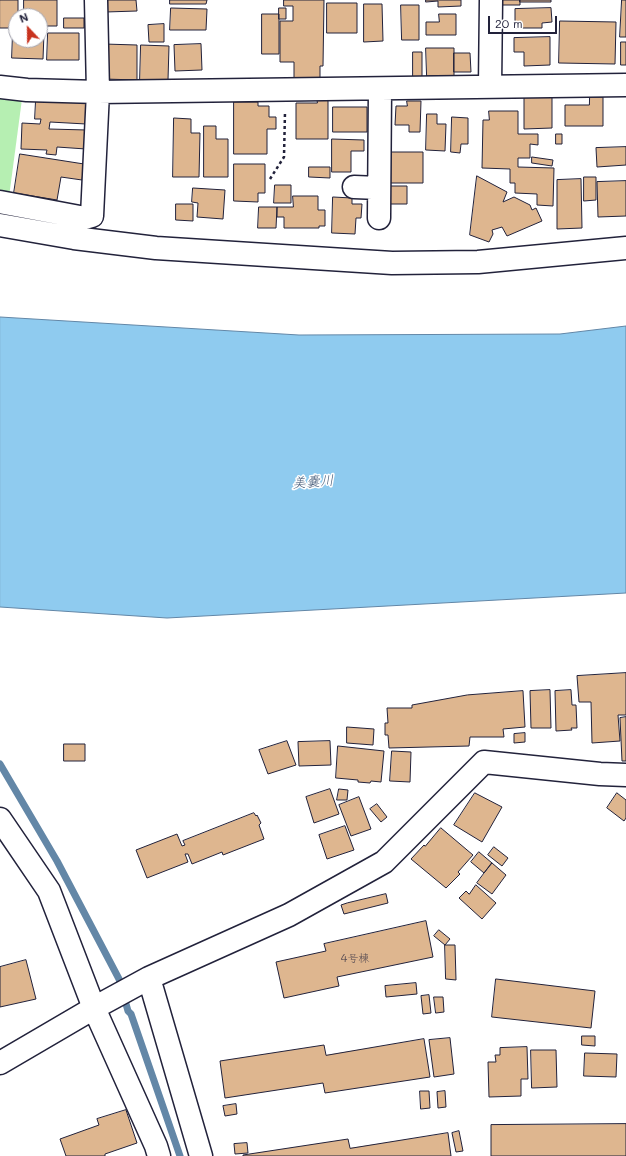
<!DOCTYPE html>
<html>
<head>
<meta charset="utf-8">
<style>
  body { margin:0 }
  #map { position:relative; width:626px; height:1156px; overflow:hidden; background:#fff; font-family:Mali,sans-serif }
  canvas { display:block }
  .north { position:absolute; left:8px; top:8px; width:40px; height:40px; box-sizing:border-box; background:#fff; border:1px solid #a7a7b1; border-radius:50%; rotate:338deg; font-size:11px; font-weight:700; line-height:16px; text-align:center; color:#22223b }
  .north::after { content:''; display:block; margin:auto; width:14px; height:18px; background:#c8321e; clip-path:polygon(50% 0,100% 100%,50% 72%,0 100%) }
  .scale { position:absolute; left:488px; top:16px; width:69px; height:18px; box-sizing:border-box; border:2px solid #22223b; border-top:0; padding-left:5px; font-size:12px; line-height:14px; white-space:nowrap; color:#22223b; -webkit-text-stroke:3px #fff; paint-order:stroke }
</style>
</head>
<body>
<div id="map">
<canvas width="626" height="1156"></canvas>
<div class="north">N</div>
<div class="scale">20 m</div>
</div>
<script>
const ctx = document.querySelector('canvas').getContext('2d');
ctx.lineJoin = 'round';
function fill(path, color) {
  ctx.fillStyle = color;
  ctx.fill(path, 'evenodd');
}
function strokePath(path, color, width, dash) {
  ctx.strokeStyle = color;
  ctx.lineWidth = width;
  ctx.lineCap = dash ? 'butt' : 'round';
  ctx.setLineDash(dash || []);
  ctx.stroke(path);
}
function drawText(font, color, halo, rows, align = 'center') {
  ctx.font = font + ' Mali,"Klee One",sans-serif';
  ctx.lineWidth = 3;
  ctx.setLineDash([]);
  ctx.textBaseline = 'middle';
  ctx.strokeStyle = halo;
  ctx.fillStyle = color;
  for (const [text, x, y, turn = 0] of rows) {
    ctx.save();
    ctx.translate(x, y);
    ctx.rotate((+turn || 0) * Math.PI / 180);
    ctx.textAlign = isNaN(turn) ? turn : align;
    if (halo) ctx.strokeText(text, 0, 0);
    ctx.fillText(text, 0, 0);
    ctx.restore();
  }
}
fill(new Path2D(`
  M0,97L22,99L9,197L0,195Z`), '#b6efb2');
const water = new Path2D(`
  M0,317L299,335L560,334L626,326V593L167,618L0,607Z`);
fill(water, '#8fcbef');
strokePath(water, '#6387a7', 1);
strokePath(new Path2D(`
  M0,764L57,861L119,979L128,1011L131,1014L180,1156`), '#6387a7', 7);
const building = new Path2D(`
  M0,0H18V16H16V28H0Z
  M24,0H57V26H40V16H24Z
  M105,0H136L137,11L106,12Z
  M170,0H207L206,4H170Z
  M284,0H324L323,66H320V79H294V62H280V21H293V6H284Z
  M426,0H461V6L438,7V1L426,2Z
  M502,0H520V5H502Z
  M520,0H551V2H520Z
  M622,0H626V37H620Z
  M327,3H357V33H327Z
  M364,4H382L383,41L364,42Z
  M401,5H419V40H402Z
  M171,8L207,9L206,30H170Z
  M279,8H286V19H279Z
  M551,8L552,22L542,23V28H515V9Z
  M262,14H279V54H262Z
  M439,14H456V35H426V22H439Z
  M64,18H84V28H64Z
  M560,21L616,22L615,64L559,63Z
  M164,24V42H149L148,25Z
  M13,32H16V40H40V33H44L43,59L12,58Z
  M48,33H79V60H47Z
  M550,37V65L524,66V52H514V38Z
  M621,42H626V65H621Z
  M104,44L137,45V80L104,79Z
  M201,44L202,70L175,71L174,45Z
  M141,45L169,46L168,80H140Z
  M426,48H454V76H427Z
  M413,52H422V77H413Z
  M454,53H470L471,72H454Z
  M317,97H328V139H296V103H317Z
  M552,97V128L524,129V98Z
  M590,97H603V126H565V105H589Z
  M36,100L87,102L86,124L50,122L49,129L87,130L86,149L57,147L56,155L46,154L47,150L21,149L22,123L40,124L41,119H35Z
  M407,101H421L420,132H409V125H395L396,106H407Z
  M234,102H258V106H269V117H276V129H267V154H234Z
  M333,107H367V132H333Z
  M489,111H518V134H538V145L530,144V158H518V167L554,168L553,206L537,205V194L515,193V183H510V169L482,168L483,120H489Z
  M427,114H437V124H446L445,151L426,150Z
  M452,117L468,118V144H461L460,153L451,152Z
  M174,118L191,119V133H200L199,177H173Z
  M204,126H216V139H228V177H204Z
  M556,134H562V144H556Z
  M332,139L364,140V151H351V172H332Z
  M626,147V165L597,167L596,148Z
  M391,152H423V183H391Z
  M20,154L84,164L82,180L61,177L57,200L14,193Z
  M532,157L553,160L552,166L532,163Z
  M234,164H265V193H258V202L234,201Z
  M309,167H330V178L309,177Z
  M477,176L507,192L503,202L514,197L530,205L532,210L536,208L542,221L507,236L502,227L492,230L493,234L489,242L470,235Z
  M584,177H596V200L584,201Z
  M581,179L582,228L557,229V180Z
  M626,181V216L598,217L597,182Z
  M275,185H291V203H274Z
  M389,186H407V204H389Z
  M193,188L225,190L223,219L197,217L198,203L192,202Z
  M293,196H318V210H325V226H319V228H284V217H277V207H293Z
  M333,197L352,198V204H362L361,218H356L355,234L332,233Z
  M176,204H193V221L176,220Z
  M259,207H277L276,228H258Z
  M626,673V715H618L620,741L592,743L591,702H579L577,676Z
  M550,690L551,728H531L530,691Z
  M571,690L572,705H576L577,728H571L572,730L556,731L555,691Z
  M523,691L525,727L503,729L504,737H470L469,746L389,748L388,735H385V723H388L387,708H412V705L467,695Z
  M626,717V761H622L620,718Z
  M347,727L374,729L373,745L347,743Z
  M525,733V742L514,743V734Z
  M287,741L296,765L268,774L259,750Z
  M330,741L331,765L299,766L298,742Z
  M64,744H85V761H64Z
  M338,746L384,751L381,782L371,781L370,783L358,782V780L336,778Z
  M392,751L411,752L410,782L390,781Z
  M330,789L339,814L314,823L306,797Z
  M339,789L348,790L347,800H337Z
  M475,793L502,807L482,842L454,825Z
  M617,793L626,800V818L624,821L607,808Z
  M359,797L371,829L351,836L339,805Z
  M377,804L387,817L381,822L370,809Z
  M254,813L256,816L257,815L261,823L259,825L264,839L223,855L222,852L192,864L188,854H185L188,862L147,878L136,850L177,834L182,846L185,845L183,841Z
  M345,826L354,850L327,859L319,835Z
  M441,828L473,855L458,872L460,874L446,888L411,859L424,845L425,846Z
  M494,847L508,858L502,866L488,855Z
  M479,852L492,863L484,873L471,862Z
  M492,863L506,875L492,894L477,883Z
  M476,885L496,903L482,919L459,898L466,891L469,894Z
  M386,894L388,903L344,914L341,905L347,903Z
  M426,921L433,957L337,977L339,986L284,998L276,962L326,951L324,944Z
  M439,930L450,939L445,945L434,936Z
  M445,945H455L456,980L446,979Z
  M26,960L36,999L0,1007V967Z
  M496,979L595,991L591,1028L492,1017Z
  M416,983L417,994L386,997L385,986Z
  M429,995L431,1013L423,1014L421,996Z
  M434,997H443L444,1012L436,1013Z
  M582,1036H595V1046L582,1045Z
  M450,1038L454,1074L434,1077L429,1040Z
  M424,1039L430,1077L325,1093L323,1083L225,1098L220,1061L324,1045L326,1055Z
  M527,1047L528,1079H521V1096L489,1097L488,1062H496L495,1055H500V1048Z
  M531,1050H556L557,1087L532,1088Z
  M585,1053L617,1054L616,1077L584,1076Z
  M420,1091H429L430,1108L421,1109Z
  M445,1091L446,1107L438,1108L437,1092Z
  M236,1104L237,1114L225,1116L223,1106Z
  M126,1110L137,1143L105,1154V1156H66L60,1139L99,1125L97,1119Z
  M626,1124V1156H491V1125Z
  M459,1131L463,1151L456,1152L452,1133Z
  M448,1133L451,1156H243V1155L348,1139L350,1148Z
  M247,1143L248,1153L235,1154L234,1144Z`);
fill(building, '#deb68f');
strokePath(building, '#22223b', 1);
const minor = new Path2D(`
  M0,87L27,90L98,92L626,85
  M490,87L491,0
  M354,187L379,188
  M0,202L85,218L92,216L98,92L96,0
  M379,218L380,89
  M0,225L74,238L156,248L392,263L478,262L626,248
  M149,978L201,1156
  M94,1008L156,1146L159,1156
  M0,1063L94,1008L149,978L289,915L384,862L484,762L600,774L626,775`);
const tertiary = new Path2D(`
  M0,819L49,891L94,1008`);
strokePath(minor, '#22223b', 25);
strokePath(tertiary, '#22223b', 25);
strokePath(new Path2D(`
  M270,179L284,157L285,112`), '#22223b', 2.5, [3, 3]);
strokePath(minor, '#fff', 22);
strokePath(tertiary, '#fff', 22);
drawText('11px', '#514750', null, [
  ["4号棟",355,959]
]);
drawText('italic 14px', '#485d7a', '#fff', [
  ["美嚢川",313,482,-4]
]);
</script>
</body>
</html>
